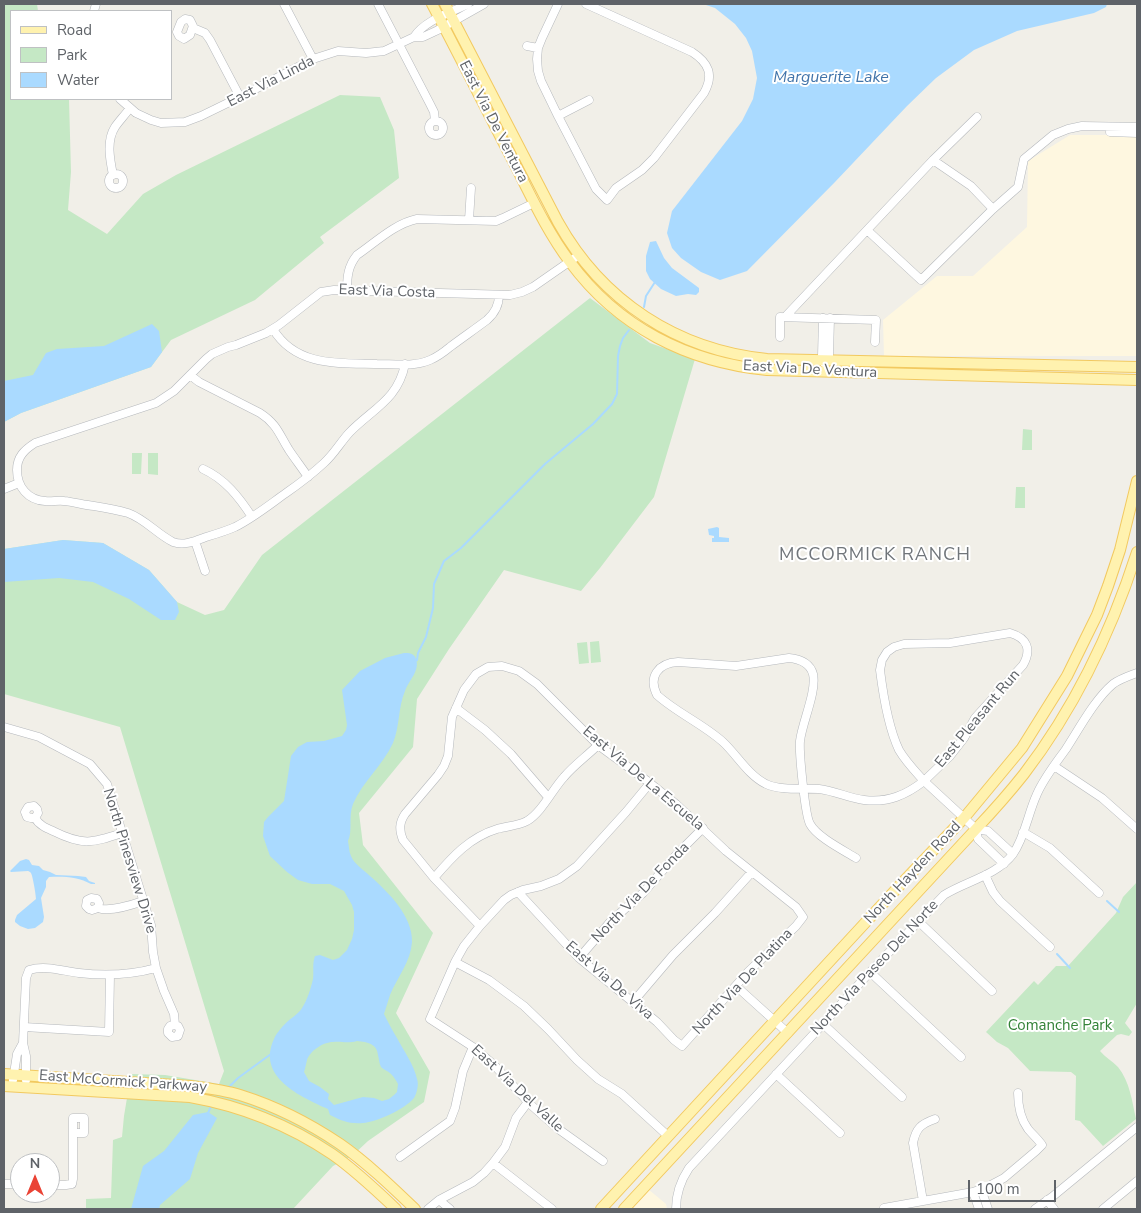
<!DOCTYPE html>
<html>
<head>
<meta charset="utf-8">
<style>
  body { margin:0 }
  #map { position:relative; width:1141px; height:1213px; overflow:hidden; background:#f1efe8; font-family:"Nunito Sans",sans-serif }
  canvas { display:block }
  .frame { position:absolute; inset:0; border:5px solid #5f6368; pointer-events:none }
  .legend { position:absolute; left:10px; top:10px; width:162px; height:90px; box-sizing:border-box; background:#fff; border:1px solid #bfc1c3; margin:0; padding:6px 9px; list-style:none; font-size:15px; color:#5f6368 }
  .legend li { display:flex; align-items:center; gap:10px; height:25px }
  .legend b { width:25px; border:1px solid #bfc1c3 }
  .north { position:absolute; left:10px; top:1153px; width:50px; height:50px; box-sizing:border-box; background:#fff; border:1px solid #bfc1c3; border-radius:50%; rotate:0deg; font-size:14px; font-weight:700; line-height:20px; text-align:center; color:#5f6368 }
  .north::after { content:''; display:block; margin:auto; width:18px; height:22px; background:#ea4335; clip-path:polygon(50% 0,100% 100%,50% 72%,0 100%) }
  .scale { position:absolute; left:968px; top:1180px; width:88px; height:22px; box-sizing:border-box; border:2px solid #5f6368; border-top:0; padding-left:6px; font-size:15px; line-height:18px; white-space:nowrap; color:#5f6368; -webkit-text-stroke:4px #fff; paint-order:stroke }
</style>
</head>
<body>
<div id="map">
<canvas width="1141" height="1213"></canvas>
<div class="frame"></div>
<ul class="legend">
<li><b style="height:6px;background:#fff2af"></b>Road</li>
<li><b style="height:14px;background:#c5e8c5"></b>Park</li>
<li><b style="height:14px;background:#aadaff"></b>Water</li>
</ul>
<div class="north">N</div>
<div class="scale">100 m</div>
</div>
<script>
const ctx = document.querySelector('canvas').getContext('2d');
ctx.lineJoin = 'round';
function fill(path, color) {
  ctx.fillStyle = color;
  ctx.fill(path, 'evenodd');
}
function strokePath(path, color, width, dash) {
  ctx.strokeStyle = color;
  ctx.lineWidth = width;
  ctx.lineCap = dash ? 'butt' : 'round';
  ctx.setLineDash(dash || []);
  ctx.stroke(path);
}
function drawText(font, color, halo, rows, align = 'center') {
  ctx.font = font + ' "Nunito Sans",sans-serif';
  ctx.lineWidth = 4;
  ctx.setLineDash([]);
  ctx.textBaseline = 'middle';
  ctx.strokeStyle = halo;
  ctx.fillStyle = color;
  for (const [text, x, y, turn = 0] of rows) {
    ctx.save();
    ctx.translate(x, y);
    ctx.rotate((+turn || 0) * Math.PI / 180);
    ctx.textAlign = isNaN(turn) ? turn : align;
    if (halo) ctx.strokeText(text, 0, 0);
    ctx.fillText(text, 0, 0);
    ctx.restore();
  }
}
fill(new Path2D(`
  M1070,135H1137V356H884L883,320L937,276H973L1027,227L1028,161Z
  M648,1189L666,1204L667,1209H629Z`), '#fef7e0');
fill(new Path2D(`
  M4,4H37L38,11H11V99H69L71,172L68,210L107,234L143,194L176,175L340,95L380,97L394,130L399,178L320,237L324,243L255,300L171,340L151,367L21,413L4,422Z
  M590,298L650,343L695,359L654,497L600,568L581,591L504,570L449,649L417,699L413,747L359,813L363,845L433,933L396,1013L430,1072L424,1102L368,1141L352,1156L333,1166L293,1209H86V1199L111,1198L113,1140L122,1137L124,1116L131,1074L165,1075L219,1084L224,1071L120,727L4,694V549L63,540L103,543L149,570L177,602L205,615L224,610L262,555Z
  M1023,429L1032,430V450H1022Z
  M132,453H142L141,474H132Z
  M148,453H158V475L148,474Z
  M1016,487H1025V508H1015Z
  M599,641L601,662L591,663L590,642Z
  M587,642L589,663L579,664L577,643Z
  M1137,882V1003L1125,1023L1132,1032L1129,1036L1121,1034L1117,1035L1100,1051C1105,1057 1112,1061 1118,1067C1130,1082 1132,1101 1136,1119L1103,1146L1080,1121L1075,1120L1076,1076L1071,1072L1030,1071L1008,1048L997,1042L986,1032L1034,981L1038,985L1056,966H1068L1116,913L1123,897Z`), '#c5e8c5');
fill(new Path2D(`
  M703,4H1107L1106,7L1094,13L1017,31L974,50L936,78L907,106L835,182L747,271L720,280L701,272L681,258L672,248L667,233L672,211L742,121L753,99L757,78L752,51L746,38L735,24L715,8Z
  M656,241L664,258L672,268L699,288V292L696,295L688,294L676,296L661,289L650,279L646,271V256L650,242Z
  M152,324L159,331L162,352L151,367L21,413L4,422V381L33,375L46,353L57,349L104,346Z
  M717,527L719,528V537L729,538V542H712V538H714V536L709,535L708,529Z
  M63,540L103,543L149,570L177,602L179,612L175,620H161L129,599L93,582L59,578L4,582V549Z
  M404,653C409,653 414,653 416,659C420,671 409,680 405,691C398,707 400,726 393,743C383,765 363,781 353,804C348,816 353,831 348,841C349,846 349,852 351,856C354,864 364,870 370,876C388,892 413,916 412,942C411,961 397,978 390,995C388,1001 386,1008 384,1014C388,1022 392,1030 397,1038C404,1051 414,1065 417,1079C419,1084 417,1093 414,1098C405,1109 377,1122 363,1123C349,1124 342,1121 330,1115L328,1109C301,1097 256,1077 274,1039C276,1034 281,1028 285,1024C290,1018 298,1015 302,1008C307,1001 311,988 313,979C314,971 312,964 315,956L320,955L333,960L339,958L347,950L352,939L354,930V912L352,905L344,891L330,884H312L298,880L287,872L270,856L263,836L264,822L268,817L284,801L291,756L298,747L307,742L324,741L342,736L346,730L347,725L342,690L360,671L385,658ZM357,1041C368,1042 377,1044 378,1055C379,1059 379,1063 381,1067C384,1070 388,1071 391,1074C394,1077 396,1080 398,1084L397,1092L394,1095L389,1099L382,1101L374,1098L363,1097L334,1105L328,1099L329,1094L320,1087L309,1081L304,1072C305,1069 306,1064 307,1060C310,1051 323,1042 333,1042C342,1041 347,1044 357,1041Z
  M26,859L29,860L32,865L39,866L43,870L50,872L56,875L78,876L86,877L89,881L95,883V884H91C79,877 63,876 49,877L46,881V887L41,898L44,917L43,922L35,928L28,929L20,926L15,922V920L17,915L36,899C36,895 33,877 31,873C30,872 29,871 28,871L11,872L10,871L20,861Z
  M208,1112L217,1118L198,1153L190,1179L160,1205L159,1209H131L143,1166L164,1151L193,1115Z`), '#aadaff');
strokePath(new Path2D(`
  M644,307L646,296L655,282
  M415,661L417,660L418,653L426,637L433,608L434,584L444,561L461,548L545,464L593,424L612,404L617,394L618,356L620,346L623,338L629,330
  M1107,901L1119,912
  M1057,954L1070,968
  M228,1088L238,1078L271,1054
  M208,1113L212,1104`), '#aadaff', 2);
const minor = new Path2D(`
  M284,4L313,59
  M378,4L430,104L434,112L435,121
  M558,4L542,38L538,48L537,59L538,71L541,81L558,116L596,189L607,200L616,188L642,170L654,158L704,93C714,75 709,63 692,52L586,4
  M94,11L96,4
  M185,19L190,20L193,26L190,35L184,39L179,36L177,32L181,22Z
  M193,28L205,33L210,40L240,97
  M414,37C425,20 450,13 468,4
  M527,46L538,48
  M120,99L136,113L151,120L161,123L185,122L201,116L240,97L313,59L338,51L366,53L384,51L414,37H423L438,30L484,4
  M558,116L589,100
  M429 128a7 7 0 1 1 14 0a7 7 0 1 1-14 0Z
  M1110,132L1137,133
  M933,160L977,117
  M109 181a7 7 0 1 1 14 0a7 7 0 1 1-14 0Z
  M113,175C110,160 106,141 115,127C119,121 125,115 130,108
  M469,220L471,188
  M867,230L921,280L993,209L1018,187L1024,159L1053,135L1068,129L1082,126L1137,127
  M347,290C347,277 348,266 357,255C376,242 394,224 417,219L496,221L503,218L534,203
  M785,317L933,160L971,186L993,209
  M823,318L822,356L825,360
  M273,329C296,367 339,363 377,364C394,364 414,367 430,360C437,357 444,352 450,347C462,338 475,329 487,320C495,313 499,306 499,295
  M780,337V317L876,320L875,342
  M824,363L829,356L830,318
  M405,364C398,400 372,409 349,433C340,443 334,454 324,463C312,474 299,484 286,493C269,505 253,518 235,527C226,531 216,534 206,537C195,541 184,546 173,542C157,534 145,519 128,513C117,510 106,508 94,506C84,505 74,502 64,501C58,500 51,502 45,501C28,500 17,487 17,470C17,457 24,450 35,443L156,403L174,391L206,359L212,354L228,347L236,345L266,333L279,325L321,292L334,290L510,295L522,292L533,287L579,255
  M190,375L199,382L260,413C277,424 279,434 289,450C295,459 302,468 308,477
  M203,469C225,479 239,497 252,517
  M4,489L19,483
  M195,541L205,571
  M1010,633C1027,638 1032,649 1023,665L975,718L964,738L950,756L924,781C915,771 906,762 899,750C889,729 883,694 880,670L882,660L887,652L894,647L904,644L950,643Z
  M456,708L485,730L511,754L548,797
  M4,727L39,737L90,764L107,784L151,925L153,952L156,968L164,991L174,1014L175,1025L178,1026L180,1030L178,1036L172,1037L168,1033V1029L170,1026L175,1025
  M1054,766L1102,798L1137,829
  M35,818L38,813L37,809L34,806L28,807L25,812L27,817L31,818H35C39,825 46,828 53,831C83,846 92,843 122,833
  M976,829L978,839L1004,864
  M1023,832L1050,848L1099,893
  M856,858C843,850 817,837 810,824C805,815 799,753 800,741C802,723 817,691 813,674C810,663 799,659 789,658L736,666L678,662C658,663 648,677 657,695C677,713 703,724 723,742C737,755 748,775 766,784C782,791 802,788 819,789C835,791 849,798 864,800C888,803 906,795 924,781L976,829L988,831L1013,854
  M985,875L993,892L1000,901L1050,947
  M434,878C452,857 470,837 497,829C507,826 517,826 527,821C542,812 552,790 564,777C574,765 587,756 598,745
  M98,908L99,903L97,899L91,898L87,900L86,906L89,909L92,910L98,908C109,912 132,905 143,901
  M918,921L992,991
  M480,926L434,878L403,840C399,830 399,823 405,814L438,775L444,766L448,756L452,717L464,690L476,674L488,667L502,666L519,671L537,684L598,745L650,783L676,804L726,851L796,907L803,917L796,926L748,972L682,1046L674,1040L657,1022L579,958L518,892
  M579,958L611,921L643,893L677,854L703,828
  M455,962L489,980L524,1006L548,1029L577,1060L598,1079L622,1094L668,1136
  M870,972L961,1057
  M736,986L788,1033
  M633,1002L673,955L715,913L751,873
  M823,1024L902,1097
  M24,1027L109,1032L110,975
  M23,1043L26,1056V1080
  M776,1074L840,1133
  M13,1080L17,1054L23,1043L26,978L29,970C45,965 63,971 79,973C106,976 131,975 156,968
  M400,1157L450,1121L455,1108L463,1071L473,1047
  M603,1161L557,1128L531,1105L494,1065L473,1047L430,1019L455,962L464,946L480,926L504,900L511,895L523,890L541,886L559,879L577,866L626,812L650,783
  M493,1163L552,1209
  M4,1184H20
  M50,1185H66L72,1184L73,1179V1118H84V1133H73
  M981,1189L988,1209
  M973,1192L979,1209
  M439,1200L450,1209
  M1047,1200L1054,1209
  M923,1201L913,1143C916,1128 921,1124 935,1119
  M884,1208L973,1192L987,1187L1004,1178L1036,1151L1042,1145C1038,1139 1032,1134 1028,1129C1020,1118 1018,1106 1018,1093
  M428,1209L439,1200L473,1182L484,1173L493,1163L505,1147L516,1118L528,1102
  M676,1209C676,1194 681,1180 689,1168L823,1024L870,972L944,895C966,881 996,876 1013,854C1025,837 1028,813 1037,794C1044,778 1056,763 1066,749C1079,729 1095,699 1113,684C1120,679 1129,676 1137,673
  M1035,1209L1052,1197L1137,1127
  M1103,1209L1137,1181`);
const major = new Path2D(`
  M432,4C459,55 485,107 512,159C530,194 546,230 570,262C618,327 687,362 767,370L1137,380
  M445,4L558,222C602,301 677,350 767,359L1137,367
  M4,1074L191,1086C207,1088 224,1090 240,1095C275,1106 309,1123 340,1144C366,1162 392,1187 415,1209
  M4,1086L190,1097C241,1106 289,1125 332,1154C355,1170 376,1190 396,1209
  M601,1209L901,884L964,818L1022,748L1067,676L1097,615L1108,586L1120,550L1137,481
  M624,1209L976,829C993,811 1009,793 1024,774C1076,706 1111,633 1137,552`);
strokePath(minor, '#b5b8bc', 9);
strokePath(major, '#f2c960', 12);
strokePath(minor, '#fff', 8);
strokePath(major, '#fff2af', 10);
drawText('15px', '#5f6368', '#fff', [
  ["East Via Linda",271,82,-27],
  ["East Via De Ventura",493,122,63],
  ["East Via Costa",387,292,2],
  ["East Via De Ventura",810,370,3],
  ["East Pleasant Run",978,719,-50],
  ["East Via De La Escuela",643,779,40],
  ["North Pinesview Drive",129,861,73],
  ["North Hayden Road",913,873,-47],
  ["North Via De Fonda",641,893,-46],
  ["North Via Paseo Del Norte",875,968,-47],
  ["East Via De Viva",609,981,41],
  ["North Via De Platina",743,982,-47],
  ["East McCormick Parkway",123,1082,4],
  ["East Via Del Valle",517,1089,43]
]);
drawText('15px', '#348238', '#fff', [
  ["Comanche Park",1060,1026]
]);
drawText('italic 16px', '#4174aa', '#fff', [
  ["Marguerite Lake",831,78]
]);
ctx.letterSpacing = '1px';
drawText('18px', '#70757a', '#fff', [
  ["MCCORMICK RANCH",875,556]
]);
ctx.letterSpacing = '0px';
</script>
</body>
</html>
